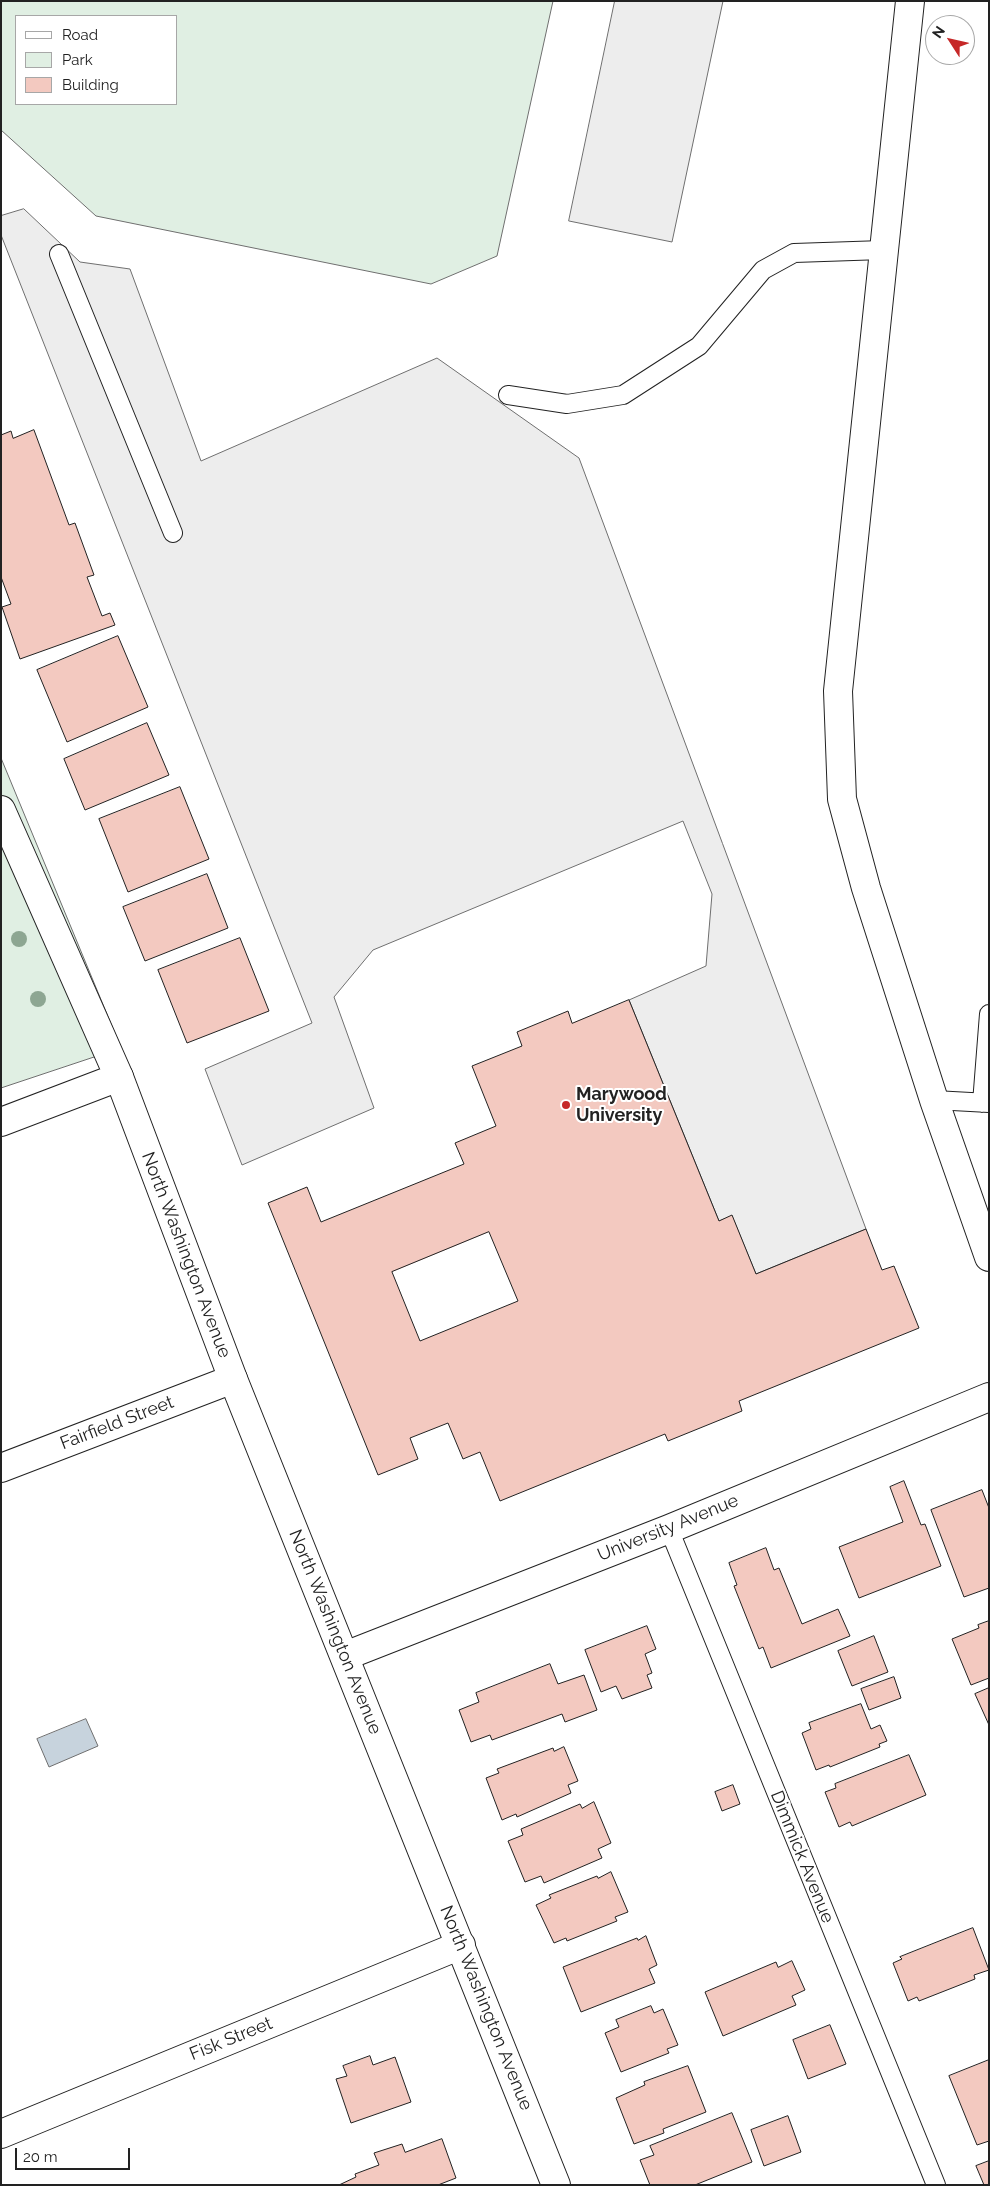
<!DOCTYPE html>
<html>
<head>
<meta charset="utf-8">
<style>
  body { margin:0 }
  #map { position:relative; width:990px; height:2186px; overflow:hidden; background:#fff; font-family:Raleway,sans-serif }
  canvas { display:block }
  .frame { position:absolute; inset:0; border:2px solid #222; pointer-events:none }
  .legend { position:absolute; left:15px; top:15px; width:162px; height:90px; box-sizing:border-box; background:#fff; border:1px solid #a7a7a7; margin:0; padding:6px 9px; list-style:none; font-size:15px; color:#222 }
  .legend li { display:flex; align-items:center; gap:10px; height:25px }
  .legend b { width:25px; border:1px solid #a7a7a7 }
  .north { position:absolute; left:925px; top:15px; width:50px; height:50px; box-sizing:border-box; background:#fff; border:1px solid #a7a7a7; border-radius:50%; rotate:305deg; font-size:14px; font-weight:700; line-height:20px; text-align:center; color:#222 }
  .north::after { content:''; display:block; margin:auto; width:18px; height:22px; background:#c62828; clip-path:polygon(50% 0,100% 100%,50% 72%,0 100%) }
  .scale { position:absolute; left:15px; top:2148px; width:115px; height:22px; box-sizing:border-box; border:2px solid #222; border-top:0; padding-left:6px; font-size:15px; line-height:18px; white-space:nowrap; color:#222; -webkit-text-stroke:4px #fff; paint-order:stroke }
</style>
</head>
<body>
<div id="map">
<canvas width="990" height="2186"></canvas>
<div class="frame"></div>
<ul class="legend">
<li><b style="height:6px;background:#fff"></b>Road</li>
<li><b style="height:14px;background:#e0efe3"></b>Park</li>
<li><b style="height:14px;background:#f3c9c0"></b>Building</li>
</ul>
<div class="north">N</div>
<div class="scale">20 m</div>
</div>
<script>
const ctx = document.querySelector('canvas').getContext('2d');
ctx.lineJoin = 'round';
function fill(path, color) {
  ctx.fillStyle = color;
  ctx.fill(path, 'evenodd');
}
function strokePath(path, color, width, dash) {
  ctx.strokeStyle = color;
  ctx.lineWidth = width;
  ctx.lineCap = dash ? 'butt' : 'round';
  ctx.setLineDash(dash || []);
  ctx.stroke(path);
}
function drawText(font, color, halo, rows, align = 'center') {
  ctx.font = font + ' Raleway,sans-serif';
  ctx.lineWidth = 4;
  ctx.setLineDash([]);
  ctx.textBaseline = 'middle';
  ctx.strokeStyle = halo;
  ctx.fillStyle = color;
  for (const [text, x, y, turn = 0] of rows) {
    ctx.save();
    ctx.translate(x, y);
    ctx.rotate((+turn || 0) * Math.PI / 180);
    ctx.textAlign = isNaN(turn) ? turn : align;
    if (halo) ctx.strokeText(text, 0, 0);
    ctx.fillText(text, 0, 0);
    ctx.restore();
  }
}
const green = new Path2D(`
  M1,1H553L497,256L431,284L96,216L1,130ZM16,16H176V104H16Z
  M1,758L121,1048L1,1088Z`);
fill(green, '#e0efe3');
strokePath(green, '#6f6f6f', 1);
const parking = new Path2D(`
  M615,1H723L672,242L569,221Z
  M24,209L80,262L130,269L201,461L437,358L579,458L866,1229L756,1274L732,1216L719,1221L629,1000L706,966L712,894L683,821L373,950L334,997L374,1108L242,1165L205,1069L312,1023L1,235V216Z`);
fill(parking, '#ededed');
strokePath(parking, '#6f6f6f', 1);
const water = new Path2D(`
  M86,1719L98,1746L49,1767L37,1739Z`);
fill(water, '#c7d3dd');
strokePath(water, '#6f6f6f', 1);
const building = new Path2D(`
  M34,430L69,525L75,523L94,575L87,577L102,616L110,613L115,625L20,659L2,607L11,604L1,577V435L11,431L13,438Z
  M118,636L148,707L67,742L37,670Z
  M147,723L169,775L85,810L64,759Z
  M180,787L209,859L128,892L99,819Z
  M207,874L228,928L145,961L123,907Z
  M240,938L269,1011L187,1043L158,970Z
  M629,1000L719,1221L732,1215L756,1274L866,1229L882,1270L894,1266L919,1328L739,1401L742,1411L668,1441L665,1434L500,1501L480,1452L463,1459L448,1423L410,1438L418,1459L378,1475L268,1203L307,1187L321,1222L464,1164L455,1143L496,1126L472,1066L522,1046L517,1032L568,1011L572,1023ZM489,1232L518,1301L420,1341L392,1272Z
  M904,1481L921,1525L925,1524L941,1566L859,1598L839,1547L903,1522L890,1487Z
  M982,1490L989,1508V1588L964,1597L931,1510Z
  M766,1548L774,1570L779,1568L802,1624L838,1609L850,1636L771,1668L763,1647L759,1649L734,1586L737,1585L729,1563Z
  M989,1621V1678L971,1685L952,1639L979,1628L978,1625Z
  M647,1626L656,1649L645,1654L652,1673L647,1675L652,1688L622,1699L616,1686L601,1692L585,1650Z
  M874,1636L888,1672L852,1686L838,1651Z
  M550,1664L558,1684L584,1675L597,1710L565,1722L562,1714L492,1740L490,1735L471,1742L459,1710L479,1702L476,1693Z
  M894,1677L901,1698L869,1710L861,1689Z
  M989,1688V1725L975,1694Z
  M861,1704L871,1729L880,1725L887,1741L879,1744L880,1747L830,1767L829,1765L816,1770L802,1733L811,1729L809,1723Z
  M564,1747L578,1781L568,1785L571,1793L517,1817L516,1814L502,1820L486,1778L499,1773L497,1769L553,1748L554,1751Z
  M909,1755L926,1795L852,1826L850,1822L839,1827L825,1792L836,1788L835,1784Z
  M733,1785L740,1804L722,1811L715,1792Z
  M594,1802L611,1843L598,1849L602,1858L544,1883L541,1876L525,1882L508,1841L523,1835L521,1829L580,1804L582,1808Z
  M611,1872L628,1912L615,1917L617,1921L567,1941L566,1938L554,1943L536,1905L551,1898L549,1895L597,1876L598,1878Z
  M973,1928L989,1970L974,1975L975,1979L919,2001L917,1997L908,2001L893,1963L902,1959L900,1957Z
  M646,1936L657,1965L649,1969L655,1983L581,2012L563,1967L637,1938L638,1940Z
  M792,1961L805,1990L792,1996L796,2005L723,2036L705,1992L776,1962L778,1967Z
  M651,2006L654,2013L663,2009L678,2045L667,2049L669,2053L621,2072L605,2033L619,2027L616,2020Z
  M830,2025L846,2064L808,2079L793,2040Z
  M370,2056L373,2065L395,2057L411,2102L351,2123L336,2079L347,2076L343,2066Z
  M989,2060V2141L977,2145L949,2076Z
  M688,2066L706,2112L663,2129L664,2133L634,2144L616,2098L645,2085L644,2082Z
  M732,2113L752,2162L695,2185H650L640,2160L654,2155L650,2146Z
  M788,2116L801,2152L764,2166L751,2130Z
  M442,2139L456,2178L438,2185H339L356,2177L355,2174L379,2165L374,2153L402,2144L405,2152Z
  M989,2161V2185H984L976,2166Z`);
fill(building, '#f3c9c0');
strokePath(building, '#222', 1);
const service = new Path2D(`
  M59,254L173,533
  M508,395L567,404L623,395L699,346L763,270L794,253L883,250
  M934,1100L989,1103
  M982,1103L989,1014
  M669,1529L936,2185`);
const minor = new Path2D(`
  M910,1L838,691L842,799L866,888L934,1100L989,1257
  M1,810L119,1077L1,1122
  M1,1468L233,1379
  M345,1656L669,1529L989,1397
  M1,2134L461,1945`);
const tertiary = new Path2D(`
  M119,1077L233,1379L556,2185`);
strokePath(service, '#222', 20);
strokePath(minor, '#222', 30);
strokePath(tertiary, '#222', 30);
strokePath(service, '#fff', 18);
strokePath(minor, '#fff', 28);
strokePath(tertiary, '#fff', 28);
ctx.fillStyle = '#8da692';
for (const [x, y] of [
  [19,939],
  [38,999]
]) {
  ctx.beginPath();
  ctx.arc(x, y, 8, 0, 2 * Math.PI);
  ctx.fill();
}
for (const [x, y, r, color] of [
  [566,1105,5,"#c62828"]
]) {
  const dot = new Path2D();
  dot.arc(x, y, r, 0, 2 * Math.PI);
  ctx.fillStyle = color;
  ctx.fill(dot);
  strokePath(dot, '#fff', 2);
}
drawText('bold 18px', '#222', '#fff', [
  ["Marywood",576,1095],
  ["University",576,1116]
], 'left');
drawText('18px', '#222', '#fff', [
  ["North Washington Avenue",186,1255,69],
  ["Fairfield Street",117,1423,-21],
  ["University Avenue",668,1528,-22],
  ["North Washington Avenue",335,1632,68],
  ["Dimmick Avenue",802,1857,68],
  ["North Washington Avenue",486,2008,68],
  ["Fisk Street",231,2039,-22]
]);
</script>
</body>
</html>
